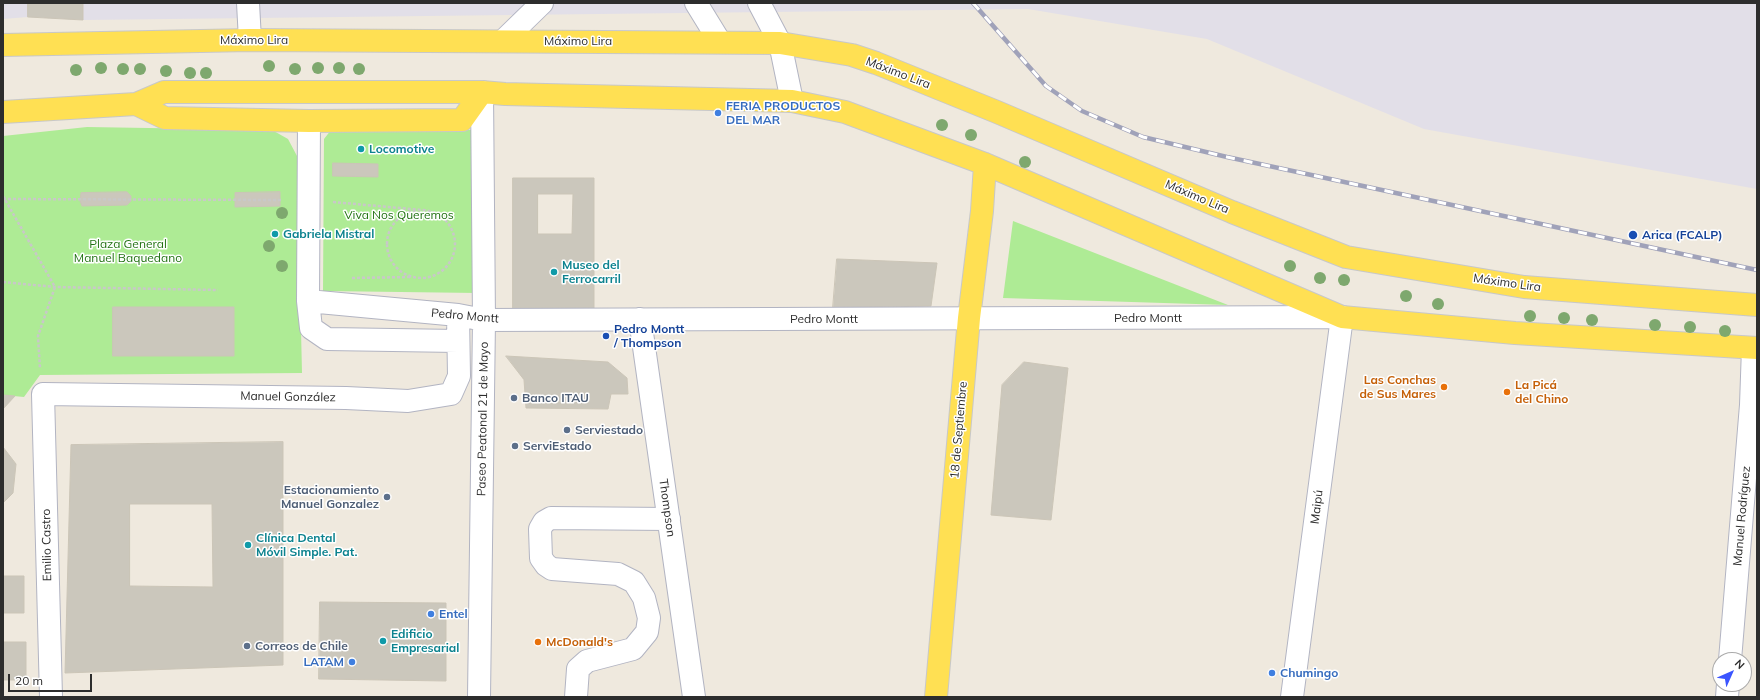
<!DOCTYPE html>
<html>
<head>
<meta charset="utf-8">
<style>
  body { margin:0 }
  #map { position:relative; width:1760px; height:700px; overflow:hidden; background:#efe9de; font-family:Mulish,sans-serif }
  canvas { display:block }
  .frame { position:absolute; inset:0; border:4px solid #2d2d2d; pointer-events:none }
  .north { position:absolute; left:1712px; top:652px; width:40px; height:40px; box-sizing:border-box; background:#fff; border:1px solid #ababab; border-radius:50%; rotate:45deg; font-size:11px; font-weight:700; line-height:16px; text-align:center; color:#2d2d2d }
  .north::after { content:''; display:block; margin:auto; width:14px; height:18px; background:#3b55ff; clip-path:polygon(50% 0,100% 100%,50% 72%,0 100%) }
  .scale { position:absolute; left:8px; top:674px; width:84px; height:18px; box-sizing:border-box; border:2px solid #2d2d2d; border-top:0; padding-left:5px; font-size:12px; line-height:14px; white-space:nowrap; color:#2d2d2d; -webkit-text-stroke:3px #fff; paint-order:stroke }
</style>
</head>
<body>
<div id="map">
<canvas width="1760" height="700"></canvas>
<div class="frame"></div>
<div class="north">N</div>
<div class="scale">20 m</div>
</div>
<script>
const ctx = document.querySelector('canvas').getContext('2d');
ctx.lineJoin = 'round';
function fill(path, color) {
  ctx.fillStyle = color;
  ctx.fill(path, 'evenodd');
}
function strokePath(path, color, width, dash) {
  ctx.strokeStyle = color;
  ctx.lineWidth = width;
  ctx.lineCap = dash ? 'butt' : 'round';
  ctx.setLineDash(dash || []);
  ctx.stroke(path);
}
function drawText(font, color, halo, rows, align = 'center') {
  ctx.font = font + ' Mulish,sans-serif';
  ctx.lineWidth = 3;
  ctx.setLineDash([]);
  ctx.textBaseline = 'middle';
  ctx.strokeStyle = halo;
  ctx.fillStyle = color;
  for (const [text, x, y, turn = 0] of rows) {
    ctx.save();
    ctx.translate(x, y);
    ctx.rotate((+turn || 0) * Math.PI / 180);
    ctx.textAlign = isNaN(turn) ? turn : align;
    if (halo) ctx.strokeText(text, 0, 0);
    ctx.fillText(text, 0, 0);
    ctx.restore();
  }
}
fill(new Path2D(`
  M3,3H1757V189L1424,129L1207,39L1028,9L83,20L28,17L3,19Z`), '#e2dfe8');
fill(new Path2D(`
  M87,127L272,130L288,139L297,156L302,373L40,375L24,397L3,395V136Z
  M331,130H472L478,293L323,291L324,139Z
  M1013,221L1228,305L1003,298Z`), '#aeeb95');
const building = new Path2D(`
  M28,3H83V20L28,17Z
  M333,163L378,164V177L333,176Z
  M513,178H594V311L513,310ZM538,194H573L572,234H538Z
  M127,192L131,196V201L127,205L82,206L80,201L81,193Z
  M280,192V206L235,207V193Z
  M837,259L937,263L931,306L833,308Z
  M113,307H234V356H113Z
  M506,356L608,362L627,378L628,394H611L608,409L526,408L524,380Z
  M1024,362L1068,368L1051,520L991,515L1002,385Z
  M3,395L15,396L3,409Z
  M283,442V665L65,673L71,445ZM130,504H212L213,587L130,586Z
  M3,447L16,464L13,493L3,503Z
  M3,576H24V613H3Z
  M320,602L446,603V681L319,679Z
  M3,642H26V680H3Z`);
fill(building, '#cbc7bc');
strokePath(building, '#cbc5b7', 1);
const minor = new Path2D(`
  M248,3L250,40
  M696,3L720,42
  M759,3L780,43L792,101
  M504,40L542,3
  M309,121L308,301L458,315L484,320L1342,317L1292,697
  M308,301L311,328L327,339L458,341
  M640,319L694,697
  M1730,660L1751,405L1753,348
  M51,697L43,394L346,398L408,401L451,394L459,376L458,315
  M479,697L484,320L482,92
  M576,697L578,669L587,661L633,649L647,632L649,618L644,598L634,582L618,574L552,569L546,565L541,558L540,529L544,522L551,518L669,519
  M1727,697L1728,684`);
const major = new Path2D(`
  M3,45L250,40L780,43L852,55L876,63L997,112L1232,212L1346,257L1524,287L1757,305
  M136,104L165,118L309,121L462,120L482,92
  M3,112L136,104L164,92H482L505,94L792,101L845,112L985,164L1342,317L1515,333L1757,348
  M936,697L969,318L982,211L985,164`);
strokePath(minor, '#b2b4c2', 24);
strokePath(major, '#c8c8c8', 24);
strokePath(new Path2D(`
  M3,196L55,287L38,336L40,369
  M3,199L282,200
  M333,202L422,210
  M387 244a34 34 0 1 1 68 0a34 34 0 1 1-68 0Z
  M352,278L411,277
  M3,282L55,287L218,290`), '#c8c8c8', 2.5, [3, 2]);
strokePath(minor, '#fff', 22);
strokePath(major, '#ffe053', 22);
const rail = new Path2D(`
  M973,3L1046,86L1082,111L1143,137L1227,157L1757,270`);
strokePath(rail, '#a0a2b9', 4.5);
strokePath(rail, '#fff', 3, [9]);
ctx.fillStyle = '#7ea86e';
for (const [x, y] of [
  [269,66],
  [101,68],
  [318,68],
  [339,68],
  [123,69],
  [140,69],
  [295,69],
  [359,69],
  [76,70],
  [166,71],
  [190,73],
  [206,73],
  [942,125],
  [971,135],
  [1025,162],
  [282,213],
  [269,246],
  [282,266],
  [1290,266],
  [1320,278],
  [1344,280],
  [1406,296],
  [1438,304],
  [1530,316],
  [1564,318],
  [1592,320],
  [1655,325],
  [1690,327],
  [1725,331]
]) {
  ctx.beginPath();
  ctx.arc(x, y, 6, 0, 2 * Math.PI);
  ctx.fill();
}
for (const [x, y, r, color] of [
  [718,113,4,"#3f7fe0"],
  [361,149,4,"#0f9aa8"],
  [275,234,4,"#0f9aa8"],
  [1633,235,5,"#1a4fb4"],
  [554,272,4,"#0f9aa8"],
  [606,336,4,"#1a4fb4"],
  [1444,387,4,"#e8710a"],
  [1507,392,4,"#e8710a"],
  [514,398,4,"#5c6f8a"],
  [567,430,4,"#5c6f8a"],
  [515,446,4,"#5c6f8a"],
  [387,497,4,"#5c6f8a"],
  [248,545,4,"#0f9aa8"],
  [431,614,4,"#3f7fe0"],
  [383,641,4,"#0f9aa8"],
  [538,642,4,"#e8710a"],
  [247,646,4,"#5c6f8a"],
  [352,662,4,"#3f7fe0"],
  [1272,673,4,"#3f7fe0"]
]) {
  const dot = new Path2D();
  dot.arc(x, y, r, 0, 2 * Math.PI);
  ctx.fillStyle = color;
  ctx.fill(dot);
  strokePath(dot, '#fff', 1.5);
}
drawText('12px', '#2d2d2d', '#fff', [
  ["Máximo Lira",254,40],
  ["Máximo Lira",578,41],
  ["Máximo Lira",898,73,21],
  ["Máximo Lira",1197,197,23],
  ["Máximo Lira",1507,283,8],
  ["Pedro Montt",465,316,5],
  ["Pedro Montt",1148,318],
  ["Pedro Montt",824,319],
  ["Manuel González",288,397,1],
  ["Paseo Peatonal 21 de Mayo",483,419,-89],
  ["18 de Septiembre",959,430,-85],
  ["Maipú",1317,507,-83],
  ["Thompson",667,508,82],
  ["Manuel Rodríguez",1742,516,-85],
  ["Emilio Castro",47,545,-91]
]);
drawText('bold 12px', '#366cbe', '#fff', [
  ["FERIA PRODUCTOS",726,106],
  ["DEL MAR",726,120],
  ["Entel",439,614],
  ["LATAM",344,662,"right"],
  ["Chumingo",1280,673]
], 'left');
drawText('bold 12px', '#0d838f', '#fff', [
  ["Locomotive",369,149],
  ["Gabriela Mistral",283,234],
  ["Museo del",562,265],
  ["Ferrocarril",562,279],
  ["Clínica Dental",256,538],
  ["Móvil Simple. Pat.",256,552],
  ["Edificio",391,634],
  ["Empresarial",391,648]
], 'left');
drawText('12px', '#227313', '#fff', [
  ["Viva Nos Queremos",399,215],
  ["Plaza General",128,244],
  ["Manuel Baquedano",128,258]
]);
drawText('bold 12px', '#164399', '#fff', [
  ["Arica (FCALP)",1642,235],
  ["Pedro Montt",614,329],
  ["/ Thompson",614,343]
], 'left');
drawText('bold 12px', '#c56008', '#fff', [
  ["Las Conchas",1436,380,"right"],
  ["de Sus Mares",1436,394,"right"],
  ["La Picá",1515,385],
  ["del Chino",1515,399],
  ["McDonald's",546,642]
], 'left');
drawText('bold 12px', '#4e5e75', '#fff', [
  ["Banco ITAU",522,398],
  ["Serviestado",575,430],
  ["ServiEstado",523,446],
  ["Estacionamiento",379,490,"right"],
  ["Manuel Gonzalez",379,504,"right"],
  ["Correos de Chile",255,646]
], 'left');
</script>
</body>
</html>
